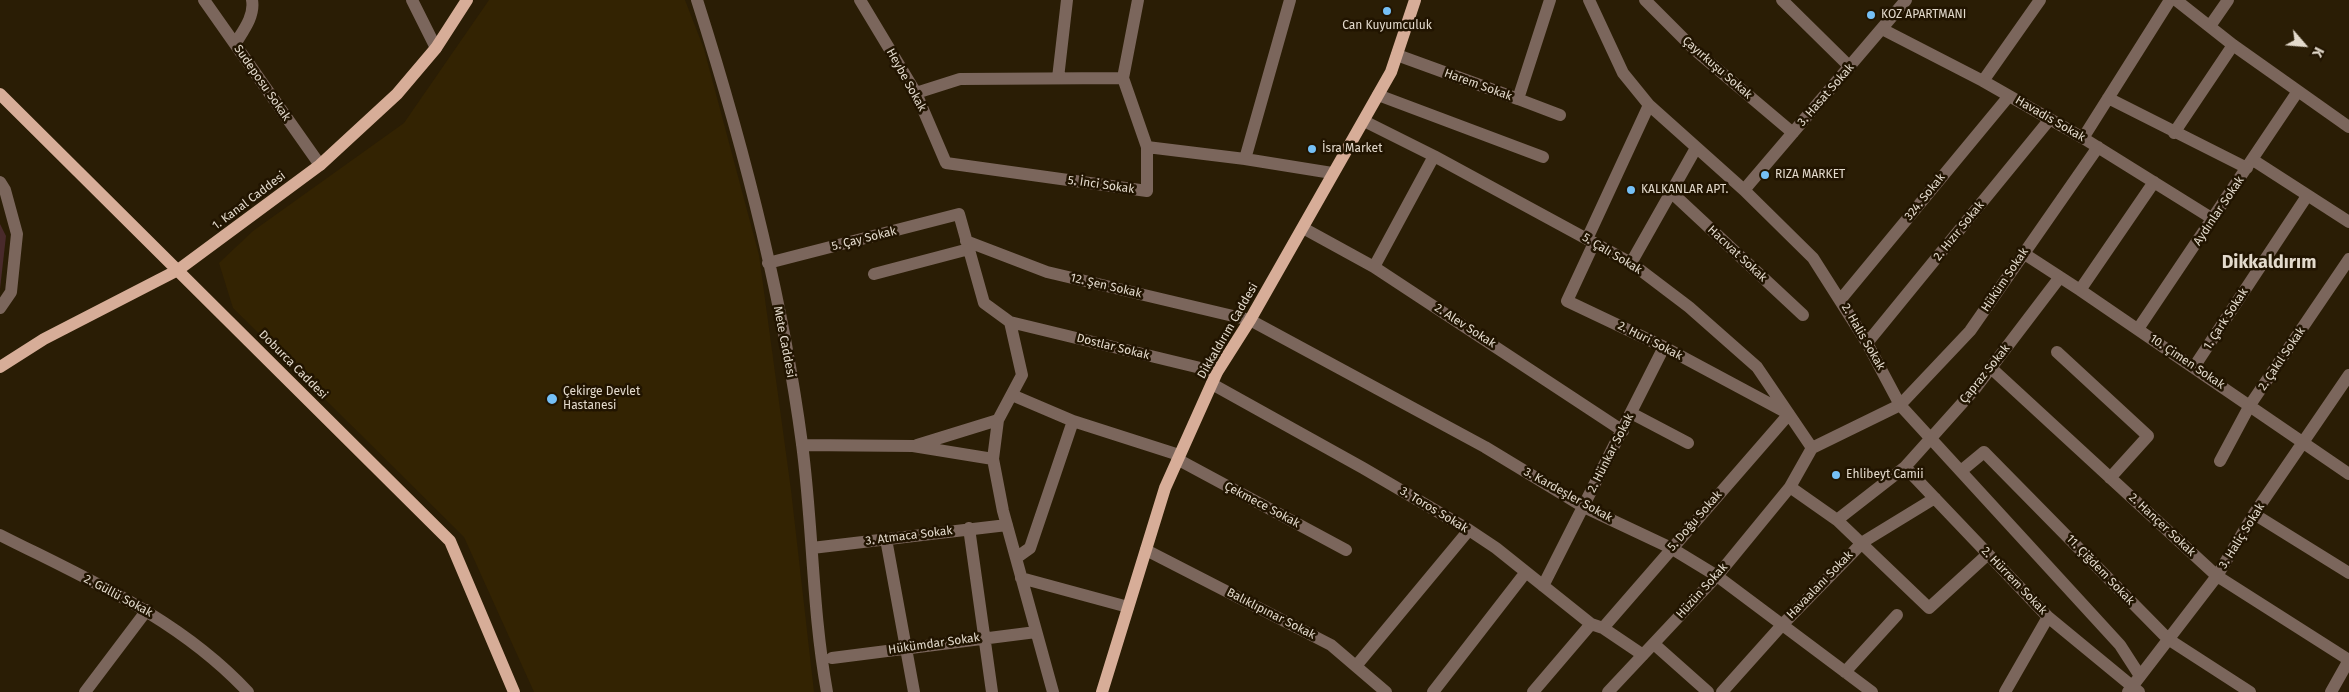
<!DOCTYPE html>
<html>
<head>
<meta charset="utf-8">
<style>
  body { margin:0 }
  #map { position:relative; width:2349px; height:692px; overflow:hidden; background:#2a1d05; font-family:"Fira Sans",sans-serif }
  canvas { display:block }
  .north { position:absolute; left:2279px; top:20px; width:50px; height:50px; -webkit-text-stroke:4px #211400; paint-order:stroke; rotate:117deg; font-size:14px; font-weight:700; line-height:20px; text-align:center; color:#e3dacc }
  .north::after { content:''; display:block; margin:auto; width:18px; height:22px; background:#e3dacc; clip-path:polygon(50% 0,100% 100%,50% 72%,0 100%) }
</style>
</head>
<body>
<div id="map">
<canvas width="2349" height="692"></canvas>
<div class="north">K</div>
</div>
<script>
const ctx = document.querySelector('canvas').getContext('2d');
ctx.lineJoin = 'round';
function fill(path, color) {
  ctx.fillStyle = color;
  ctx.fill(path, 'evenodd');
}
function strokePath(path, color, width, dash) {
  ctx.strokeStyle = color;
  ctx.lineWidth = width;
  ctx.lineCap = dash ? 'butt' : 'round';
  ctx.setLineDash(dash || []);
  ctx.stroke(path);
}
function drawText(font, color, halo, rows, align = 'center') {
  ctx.font = font + ' "Fira Sans",sans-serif';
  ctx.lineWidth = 5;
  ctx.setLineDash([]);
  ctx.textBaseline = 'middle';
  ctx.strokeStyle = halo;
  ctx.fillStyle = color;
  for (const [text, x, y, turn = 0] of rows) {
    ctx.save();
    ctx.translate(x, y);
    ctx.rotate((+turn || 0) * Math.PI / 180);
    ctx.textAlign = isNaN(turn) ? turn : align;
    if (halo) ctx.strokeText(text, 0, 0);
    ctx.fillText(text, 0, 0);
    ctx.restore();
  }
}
fill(new Path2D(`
  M489,0H685L704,49L759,255L791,490L814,692H534L464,537L233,308L219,263L253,231L404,123Z`), '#332302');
fill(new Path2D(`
  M0,224L6,236L0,289Z`), '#492a2b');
strokePath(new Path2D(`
  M204,0L320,165
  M412,0L436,48
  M697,0C743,144 782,294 802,444C813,526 812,610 827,692
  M860,0L916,93L946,163L1147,191V147L1123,78L1138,0
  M1589,0L1623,73L1649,105L1744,190L1813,258L1867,343L1900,405L2120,645L2140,676
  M1645,0L1696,51L1793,133
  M1782,0L1850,67
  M2176,0L2233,45L2349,127
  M2210,26L2228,0
  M1882,29L1983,81L2083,138L2213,219
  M235,44C243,31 255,16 252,0
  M1397,55L1518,99L1550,0
  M1058,78L1067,0
  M1983,81L2040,0
  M916,93L960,79L1123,78
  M1378,95L1543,157
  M2108,98L2247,168
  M1518,99L1560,115
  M1364,121L1434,156L1631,263L1689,307L1757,367L1812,448
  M2174,133L2233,45
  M2083,138L2170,0
  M1147,147L1245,159L1332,173
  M1245,159L1290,0
  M2253,160L2349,222
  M0,182L5,190L17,234L11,292L0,308
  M1744,190L1906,0
  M1671,192L1803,315
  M1303,228L1374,267L1623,431
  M1587,239L1649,105
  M966,241L1047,272L1250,320L1485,447L1584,507L1671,548L1717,576L1872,692
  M1594,243L1567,301L1664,347L1789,414L1603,628
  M2023,253L2080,290L2349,474
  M768,263L959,214L984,303L1010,322L1022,375L998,420L993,459L1003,511L1053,692
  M1631,263L1696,148
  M1374,267L1434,156
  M874,274L969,249
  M2080,290L2154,182
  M1841,299L2009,96
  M1010,322L1217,372
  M2138,329L2298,91
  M1867,343L2050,119
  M2057,352L2148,436L2110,478
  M2194,367L2307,196
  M1991,368L2217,576L2349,660
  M1212,384L1363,468L1469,530L1496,548L1591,624L1603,628L1643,655
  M1012,395L1073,421L1179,455
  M1631,413L1688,443
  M802,445L913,446L993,459
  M917,445L998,420
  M1177,459L1346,550
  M2220,461L2250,405L2349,259
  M1905,467L2048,617L2139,692
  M1961,471L1984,452L2168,639L2250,692
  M1790,487L1837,520L1905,467L1974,390L2060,277
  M2254,514L2349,573
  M1837,520L1929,608L1988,554
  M969,528L992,692
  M0,535C89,580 179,618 248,692
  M886,539L914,692
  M812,548L1007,525
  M1146,550L1331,645L1386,692
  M1016,558L1030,548L1073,421
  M1021,578L1128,607
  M1543,586L1664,347
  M1654,644L1708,692
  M832,658L1036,632
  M1356,666L1469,530
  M1845,672L1897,615
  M85,692L147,610
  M1433,692L1526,572
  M1533,692L1591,624
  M1608,692L1717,576L1790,487L1812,448L1900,405L1970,331L2098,147
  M1722,692L1782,625L1863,542L1935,498
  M2005,692L2048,617
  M2128,692L2217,576L2254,514L2349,375
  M2331,692L2349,660`), '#7b665c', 12);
strokePath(new Path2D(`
  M0,94L450,541L514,692
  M0,367L44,339L178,270L320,165L397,94L436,48L467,0
  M1102,692L1165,488L1217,372L1250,320L1391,72L1415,0`), '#d7ad98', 12);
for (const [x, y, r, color] of [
  [1387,11,5,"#75c0f6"],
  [1871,15,5,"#75c0f6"],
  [1312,149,5,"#75c0f6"],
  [1765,175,5,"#75c0f6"],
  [1631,190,5,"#75c0f6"],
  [552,399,6,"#75c0f6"],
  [1836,475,5,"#75c0f6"]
]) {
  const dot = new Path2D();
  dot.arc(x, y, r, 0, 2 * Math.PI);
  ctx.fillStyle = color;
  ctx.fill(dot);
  strokePath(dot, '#211400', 2);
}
drawText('12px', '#e3dacc', '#211400', [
  ["KOZ APARTMANI",1881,15],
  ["Can Kuyumculuk",1387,26,"center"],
  ["İsra Market",1322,149],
  ["RIZA MARKET",1775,175],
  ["KALKANLAR APT.",1641,190],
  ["Çekirge Devlet",563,392],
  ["Hastanesi",563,406],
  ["Ehlibeyt Camii",1846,475]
], 'left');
drawText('12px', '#e3dacc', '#211400', [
  ["Çayırkuşu Sokak",1717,68,41],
  ["Heybe Sokak",906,80,61],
  ["Sudeposu Sokak",262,83,55],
  ["Harem Sokak",1478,85,20],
  ["3. Hasat Sokak",1826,95,-49],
  ["Havadis Sokak",2050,119,30],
  ["5. İnci Sokak",1101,185,8],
  ["324. Sokak",1925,197,-51],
  ["1. Kanal Caddesi",249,201,-37],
  ["Aydınlar Sokak",2219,211,-56],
  ["2. Hızır Sokak",1959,231,-51],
  ["5. Çay Sokak",864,239,-14],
  ["5. Çalı Sokak",1612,254,31],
  ["Hacıvat Sokak",1737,254,43],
  ["Hüküm Sokak",2005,280,-56],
  ["12. Şen Sokak",1106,286,13],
  ["1. Çark Sokak",2226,319,-57],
  ["2. Alev Sokak",1465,326,33],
  ["Dikkaldırım Caddesi",1228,331,-60],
  ["2. Halis Sokak",1863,337,60],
  ["2. Huri Sokak",1650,341,27],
  ["Mete Caddesi",784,342,79],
  ["Dostlar Sokak",1113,347,14],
  ["2. Çakıl Sokak",2282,359,-56],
  ["10. Çimen Sokak",2187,362,34],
  ["Doburca Caddesi",293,365,45],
  ["Çapraz Sokak",1985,374,-51],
  ["2. Hünkar Sokak",1611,453,-63],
  ["3. Kardeşler Sokak",1568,495,29],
  ["Çekmece Sokak",1262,505,28],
  ["3. Toros Sokak",1434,510,31],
  ["5. Doğu Sokak",1695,521,-49],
  ["2. Hançer Sokak",2162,525,43],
  ["3. Atmaca Sokak",909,536,-7],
  ["3. Haliç Sokak",2242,536,-58],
  ["11. Çiğdem Sokak",2100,570,46],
  ["2. Hürrem Sokak",2014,581,46],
  ["Havaalanı Sokak",1820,585,-46],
  ["Hüzün Sokak",1702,591,-48],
  ["2. Güllü Sokak",118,596,28],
  ["Balıklıpınar Sokak",1271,614,27],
  ["Hükümdar Sokak",934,644,-8]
]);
drawText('bold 18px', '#e3dacc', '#211400', [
  ["Dikkaldırım",2269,263]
]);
</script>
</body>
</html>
